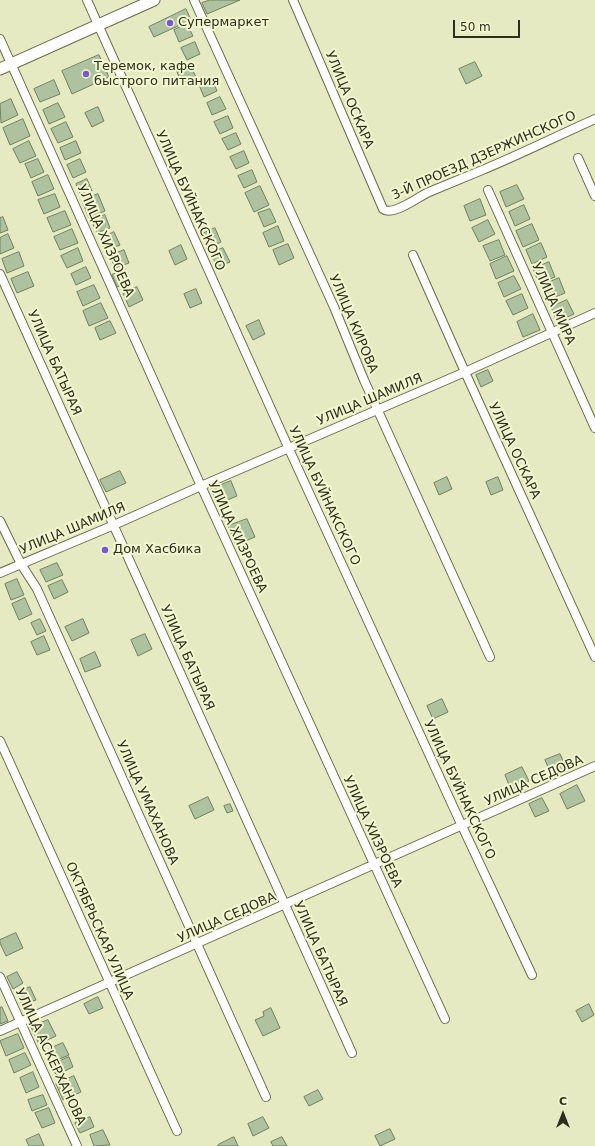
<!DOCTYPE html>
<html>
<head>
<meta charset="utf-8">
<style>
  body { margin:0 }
  #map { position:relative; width:595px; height:1146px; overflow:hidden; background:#e6eac2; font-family:"DejaVu Sans",sans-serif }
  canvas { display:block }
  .north { position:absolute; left:543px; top:1094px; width:40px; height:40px; -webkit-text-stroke:3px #f3f7cf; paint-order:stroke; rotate:0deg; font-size:11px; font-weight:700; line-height:16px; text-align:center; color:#2c2e1e }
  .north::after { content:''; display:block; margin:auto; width:14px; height:18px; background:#2c2e1e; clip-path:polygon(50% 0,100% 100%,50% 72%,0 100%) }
  .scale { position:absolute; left:453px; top:20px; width:67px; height:18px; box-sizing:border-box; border:2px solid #2c2e1e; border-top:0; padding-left:5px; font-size:12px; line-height:14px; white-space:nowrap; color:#2c2e1e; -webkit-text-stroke:3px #f3f7cf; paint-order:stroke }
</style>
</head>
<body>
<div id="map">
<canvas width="595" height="1146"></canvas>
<div class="north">С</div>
<div class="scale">50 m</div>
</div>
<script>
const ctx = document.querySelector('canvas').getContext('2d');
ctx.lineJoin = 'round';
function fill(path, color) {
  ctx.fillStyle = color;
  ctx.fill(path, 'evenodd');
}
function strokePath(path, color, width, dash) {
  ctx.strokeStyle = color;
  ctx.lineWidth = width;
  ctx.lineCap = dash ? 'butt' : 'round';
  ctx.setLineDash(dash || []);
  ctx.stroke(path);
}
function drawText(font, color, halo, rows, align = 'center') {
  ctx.font = font + ' "DejaVu Sans",sans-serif';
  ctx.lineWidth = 4;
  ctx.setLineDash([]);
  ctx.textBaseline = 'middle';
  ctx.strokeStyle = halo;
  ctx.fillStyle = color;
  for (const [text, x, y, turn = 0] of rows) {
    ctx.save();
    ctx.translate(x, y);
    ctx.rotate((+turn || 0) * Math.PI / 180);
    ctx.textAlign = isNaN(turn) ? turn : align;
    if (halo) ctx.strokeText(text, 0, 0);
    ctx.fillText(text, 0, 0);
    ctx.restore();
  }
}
const building = new Path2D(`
  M210,0H240L207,14L202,3Z
  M186,9L191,20L154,37L149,27Z
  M187,24L193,36L179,42L174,30Z
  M195,42L200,54L187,60L181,48Z
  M99,55L109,77L72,94L62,71Z
  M475,62L482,76L466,84L459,69Z
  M190,65L196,77L182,83L177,72Z
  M212,79L217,91L204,97L199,85Z
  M54,80L60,94L40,102L34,89Z
  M220,97L226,109L212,115L207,103Z
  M11,99L18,115L1,123L0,104Z
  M58,103L65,117L49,124L43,110Z
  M98,107L104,121L92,127L85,113Z
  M228,116L233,128L220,134L214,122Z
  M23,119L30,136L10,145L3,128Z
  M66,122L73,137L58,143L51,129Z
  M236,133L241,144L228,150L222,139Z
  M29,141L36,156L20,163L13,149Z
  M76,141L81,153L65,160L60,148Z
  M244,151L249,163L236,169L230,157Z
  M38,159L44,172L31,178L25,164Z
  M80,159L86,172L73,178L67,165Z
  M252,170L257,182L244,188L238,176Z
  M48,175L54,189L38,196L32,182Z
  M87,179L92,191L81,196L76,184Z
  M517,185L524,199L506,207L500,192Z
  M260,186L269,205L254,212L245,193Z
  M55,194L60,207L44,214L38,200Z
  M98,194L105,211L89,218L82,201Z
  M480,199L486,215L470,221L464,206Z
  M524,205L530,219L515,226L509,212Z
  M270,209L276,222L264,227L258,213Z
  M65,211L71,225L53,232L47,218Z
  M105,215L110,228L97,233L91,220Z
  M3,217L8,230L0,233V218Z
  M488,220L495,234L479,242L472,228Z
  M532,224L539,240L523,247L516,231Z
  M278,226L284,241L269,247L263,233Z
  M215,228L221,242L209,248L202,234Z
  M72,229L78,243L60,250L54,237Z
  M114,232L120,245L105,251L100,239Z
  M8,234L14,248L0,254V238Z
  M499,240L505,255L490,261L483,246Z
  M541,243L547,257L532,264L526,250Z
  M288,244L294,258L279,265L273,250Z
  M181,245L187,259L175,265L169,251Z
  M78,248L83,261L67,268L61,256Z
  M223,248L230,262L217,267L211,253Z
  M124,250L129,263L115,268L110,256Z
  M19,252L24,266L7,273L2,259Z
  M507,256L514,271L496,279L490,264Z
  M549,262L555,277L539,283L533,269Z
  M86,267L91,278L76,285L71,274Z
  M125,269L130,282L117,287L112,275Z
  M28,272L34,286L17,293L11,279Z
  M514,276L521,289L504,297L498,283Z
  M559,278L565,293L548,300L541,286Z
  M94,285L100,298L83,306L77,292Z
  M137,287L143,300L129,307L123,293Z
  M196,289L202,303L190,308L184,294Z
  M522,294L528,308L513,315L506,301Z
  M567,300L574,314L557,322L551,307Z
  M101,303L108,318L89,326L83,311Z
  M533,314L540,330L523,337L517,322Z
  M259,320L265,334L253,340L246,326Z
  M110,321L116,333L100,340L95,328Z
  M488,370L493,381L481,387L476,375Z
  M120,471L126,483L106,492L100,480Z
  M447,477L452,489L439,495L434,483Z
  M498,477L503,490L491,495L486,482Z
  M231,481L237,496L218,504L211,489Z
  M247,519L255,537L236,545L228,526Z
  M57,563L63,575L46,582L40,570Z
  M17,579L24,595L11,600L5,584Z
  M62,580L68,592L54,599L48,586Z
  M25,598L32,614L19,620L12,604Z
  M40,619L46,631L37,635L31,623Z
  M83,619L89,633L72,641L65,627Z
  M145,634L152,649L138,656L131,640Z
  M44,636L50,650L37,655L31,642Z
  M95,652L101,666L85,672L80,659Z
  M442,699L448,712L433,719L427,706Z
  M560,754L567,769L552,776L545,760Z
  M522,767L529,781L511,790L505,775Z
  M577,785L585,801L567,809L560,794Z
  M208,797L214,810L195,819L189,806Z
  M542,798L549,811L535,817L529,804Z
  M230,804L233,811L227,813L224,806Z
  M16,933L23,948L6,956L0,943V940Z
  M17,972L23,983L13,989L7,977Z
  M30,987L36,1000L22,1005L17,993Z
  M98,997L103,1008L89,1014L84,1004Z
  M589,1004L594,1015L582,1022L576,1011Z
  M2,1007L8,1021L0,1024V1008Z
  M271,1008L280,1028L263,1036L255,1020L264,1016L263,1012Z
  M48,1020L56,1036L39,1044L31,1027Z
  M18,1034L24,1048L6,1056L0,1041Z
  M63,1043L69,1055L55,1061L49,1049Z
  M25,1053L31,1065L14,1073L9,1060Z
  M69,1057L73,1067L56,1075L51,1065Z
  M33,1072L39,1087L26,1093L20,1078Z
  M74,1076L81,1092L63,1100L56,1084Z
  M318,1090L323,1099L309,1106L304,1097Z
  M43,1095L47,1105L32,1111L28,1100Z
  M49,1108L55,1123L42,1128L35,1113Z
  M90,1117L94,1127L80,1133L75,1123Z
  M263,1117L269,1128L253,1136L248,1124Z
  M390,1129L395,1139L380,1146L375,1136Z
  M103,1130L110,1145L94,1146L90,1135Z
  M39,1134L44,1146H29L26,1140Z
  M234,1137L238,1146H218V1145Z
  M282,1137L287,1146H273L271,1142Z`);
fill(building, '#aec29f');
strokePath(building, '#6d805f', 1);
const minor = new Path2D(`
  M87,0L289,449L462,826L532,975
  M194,0L334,307L364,380L490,657
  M293,0L383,209C393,217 419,196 429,192C446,185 463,178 480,171C519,155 557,136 595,119
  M0,39L201,486L445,1019
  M578,158L595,196
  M488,190L595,428
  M413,255L465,372L595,657
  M0,274L352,1053
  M0,521L21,564L37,589L266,1097
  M0,573L114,525L201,486L465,372L595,313
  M0,741L177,1131
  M0,977L77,1146
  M0,1031L595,766`);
const secondary = new Path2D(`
  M0,69L154,0`);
strokePath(minor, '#686b47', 10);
strokePath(secondary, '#686b47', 13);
strokePath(minor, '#fff', 8);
strokePath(secondary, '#fff', 11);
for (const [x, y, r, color] of [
  [170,23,4,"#7857d1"],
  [86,74,4,"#7857d1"],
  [105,550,4,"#7857d1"]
]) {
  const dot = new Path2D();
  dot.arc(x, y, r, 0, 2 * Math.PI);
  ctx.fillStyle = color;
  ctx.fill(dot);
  strokePath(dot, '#f3f7cf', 1.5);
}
drawText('13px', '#2c2e1e', '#f3f7cf', [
  ["Супермаркет",178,23],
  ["Теремок, кафе",94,67],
  ["быстрого питания",94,82],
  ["Дом Хасбика",113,550]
], 'left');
drawText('13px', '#2c2e1e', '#f3f7cf', [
  ["УЛИЦА ОСКАРА",349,100,67],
  ["3-Й ПРОЕЗД ДЗЕРЖИНСКОГО",484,156,-24],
  ["УЛИЦА БУЙНАКСКОГО",190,201,66],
  ["УЛИЦА ХИЗРОЕВА",105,241,66],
  ["УЛИЦА МИРА",553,304,66],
  ["УЛИЦА КИРОВА",353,324,67],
  ["УЛИЦА БАТЫРАЯ",54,363,66],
  ["УЛИЦА ШАМИЛЯ",370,400,-23],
  ["УЛИЦА ОСКАРА",514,451,65],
  ["УЛИЦА БУЙНАКСКОГО",324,496,65],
  ["УЛИЦА ШАМИЛЯ",73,529,-23],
  ["УЛИЦА ХИЗРОЕВА",237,537,65],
  ["УЛИЦА БАТЫРАЯ",187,658,66],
  ["УЛИЦА СЕДОВА",534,781,-24],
  ["УЛИЦА БУЙНАКСКОГО",459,790,65],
  ["УЛИЦА УМАХАНОВА",147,803,66],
  ["УЛИЦА ХИЗРОЕВА",372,832,65],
  ["УЛИЦА СЕДОВА",227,918,-24],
  ["ОКТЯБРЬСКАЯ УЛИЦА",99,931,66],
  ["УЛИЦА БАТЫРАЯ",320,954,66],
  ["УЛИЦА АСКЕРХАНОВА",50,1057,65]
]);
</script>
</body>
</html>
